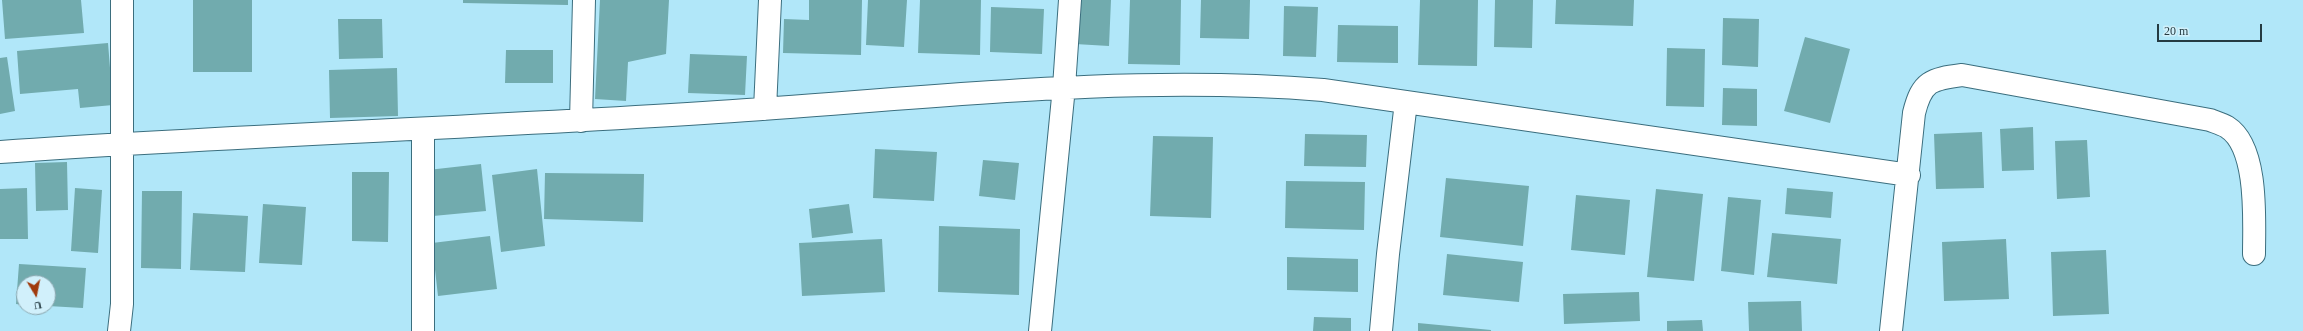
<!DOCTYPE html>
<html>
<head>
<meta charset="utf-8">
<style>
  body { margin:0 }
  #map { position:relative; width:2303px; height:331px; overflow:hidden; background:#b1e7f9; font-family:Georgia,serif }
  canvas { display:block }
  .north { position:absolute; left:16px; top:275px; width:40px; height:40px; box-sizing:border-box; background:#d1f0fb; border:1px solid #8ca8b1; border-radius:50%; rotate:170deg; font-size:11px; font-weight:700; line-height:16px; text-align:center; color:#253b42 }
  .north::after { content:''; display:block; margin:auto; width:14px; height:18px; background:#a03b0d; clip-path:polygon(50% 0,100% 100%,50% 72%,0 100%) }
  .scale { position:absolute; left:2157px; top:24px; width:105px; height:18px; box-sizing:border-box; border:2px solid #253b42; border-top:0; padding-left:5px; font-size:12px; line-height:14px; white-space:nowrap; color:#253b42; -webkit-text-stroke:3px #d1f0fb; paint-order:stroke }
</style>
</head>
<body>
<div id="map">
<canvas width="2303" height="331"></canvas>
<div class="north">U</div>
<div class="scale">20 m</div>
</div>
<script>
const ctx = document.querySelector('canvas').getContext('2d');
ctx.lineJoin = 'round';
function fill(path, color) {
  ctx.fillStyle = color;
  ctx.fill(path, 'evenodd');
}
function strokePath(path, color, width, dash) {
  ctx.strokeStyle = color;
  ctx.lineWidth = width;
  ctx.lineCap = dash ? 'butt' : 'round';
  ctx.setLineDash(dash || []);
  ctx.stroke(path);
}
fill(new Path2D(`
  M2,0H81L84,33L5,39Z
  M193,0H252V72H193Z
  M463,0H568V5L463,3Z
  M600,0H669L666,54L628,62L626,101L595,99Z
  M809,0H862L861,55L783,53L784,19L809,20Z
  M868,0H907L904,47L866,45Z
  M920,0H981L980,55L918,53Z
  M1078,0H1111L1109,46L1075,44Z
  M1130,0H1181L1180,65L1128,64Z
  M1201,0H1250L1249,39L1200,38Z
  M1420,0H1478L1477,66L1418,65Z
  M1495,0H1533L1532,48L1494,47Z
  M1556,0H1634L1633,26L1555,24Z
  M1284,6L1318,7L1316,57L1283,56Z
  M991,7L1044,9L1042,54L990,52Z
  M1723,18L1759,19L1758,67L1722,65Z
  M338,19H382L383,58L339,59Z
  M1338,25L1398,26V63L1337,62Z
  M1805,37L1850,49L1830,123L1784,111Z
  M108,43L113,105L80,108L78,89L20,94L17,51Z
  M1667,48L1705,49L1704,107L1666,106Z
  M506,50H553V83H505Z
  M690,54L747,56L745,95L688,93Z
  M7,57L15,111L0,114V58Z
  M397,68L398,116L330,118L329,70Z
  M1723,88L1757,89V126L1722,125Z
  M2033,127L2034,170L2002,171L2000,129Z
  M1982,132L1984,188L1936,189L1934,134Z
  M1305,134L1367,135L1366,167L1304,166Z
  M1153,136L1213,137L1211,218L1150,216Z
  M2087,140L2090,197L2057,199L2055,141Z
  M875,149L937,152L934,201L873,198Z
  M983,160L1019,163L1015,200L979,196Z
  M67,162L68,210L36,211L35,163Z
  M481,164L486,211L433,216L428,170Z
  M537,169L545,246L501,252L492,175Z
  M352,172H389L388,242L352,241Z
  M545,173L644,174L643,222L544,219Z
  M1446,178L1529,186L1523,246L1440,237Z
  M1286,181L1365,182L1364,230L1285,228Z
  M27,188L28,239H0V189Z
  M75,188L102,190L98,253L71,251Z
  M1787,188L1833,192L1831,218L1785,214Z
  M1656,189L1703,194L1694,281L1647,277Z
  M142,191H182L181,269L141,268Z
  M1576,195L1630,200L1625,255L1571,250Z
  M1728,197L1761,200L1754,275L1721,271Z
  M263,204L306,207L302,265L259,263Z
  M849,204L853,233L812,238L809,209Z
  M193,213L248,216L245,272L190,270Z
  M939,226L1020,229L1019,295L938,292Z
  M1772,233L1841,239L1837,284L1767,277Z
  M490,236L497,289L438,296L432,243Z
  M882,239L885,292L802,296L799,243Z
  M2006,239L2009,299L1944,301L1942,242Z
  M2106,250L2109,314L2053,316L2051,252Z
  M1447,254L1523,262L1519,302L1443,295Z
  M1287,257L1358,259V292L1287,290Z
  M19,264L86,268L83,308L48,306V283H24V305L16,304Z
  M1639,292L1640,321L1564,324L1563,294Z
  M1801,301L1802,331H1749L1748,302Z
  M1314,317L1351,318V331H1313Z
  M1702,320L1703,331H1667V321Z
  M1418,323L1491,330V331H1418Z`), '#71abae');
const minor = new Path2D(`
  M765,109L770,0
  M581,121L584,0
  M423,129V331
  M0,152C239,135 479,128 718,112C920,99 1122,74 1323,90L1909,175
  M119,331L122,304V0
  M1040,331L1064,87L1070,0
  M1381,331L1388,254L1406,102
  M1891,331L1914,113C1922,81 1931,79 1962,75L2210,120C2215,122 2222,124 2227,127C2259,147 2254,222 2254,254`);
strokePath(minor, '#3b6e7e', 24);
strokePath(minor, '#fff', 22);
</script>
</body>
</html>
